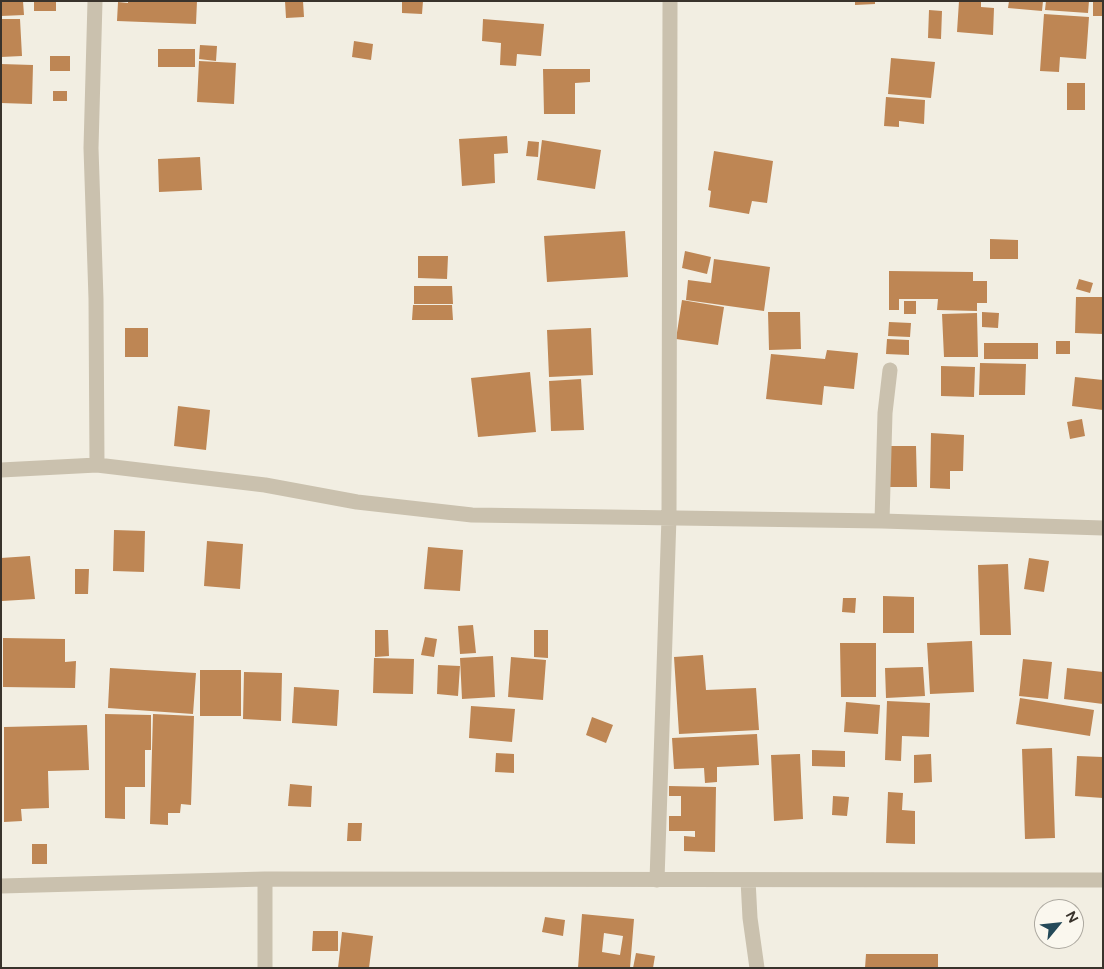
<!DOCTYPE html>
<html>
<head>
<meta charset="utf-8">
<style>
  body { margin:0 }
  #map { position:relative; width:1104px; height:969px; overflow:hidden; background:#f2eee2; font-family:Figtree,sans-serif }
  canvas { display:block }
  .frame { position:absolute; inset:0; border:2px solid #39332c; pointer-events:none }
  .north { position:absolute; left:1034px; top:899px; width:50px; height:50px; box-sizing:border-box; background:#faf7ee; border:1px solid #ada9a0; border-radius:50%; rotate:62deg; font-size:14px; font-weight:700; line-height:20px; text-align:center; color:#39332c }
  .north::after { content:''; display:block; margin:auto; width:18px; height:22px; background:#244958; clip-path:polygon(50% 0,100% 100%,50% 72%,0 100%) }
</style>
</head>
<body>
<div id="map">
<canvas width="1104" height="969"></canvas>
<div class="frame"></div>
<div class="north">N</div>
</div>
<script>
const ctx = document.querySelector('canvas').getContext('2d');
ctx.lineJoin = 'round';
function fill(path, color) {
  ctx.fillStyle = color;
  ctx.fill(path, 'evenodd');
}
function strokePath(path, color, width, dash) {
  ctx.strokeStyle = color;
  ctx.lineWidth = width;
  ctx.lineCap = dash ? 'butt' : 'round';
  ctx.setLineDash(dash || []);
  ctx.stroke(path);
}
fill(new Path2D(`
  M1,1H23L24,15L1,16Z
  M34,1H56V11H34Z
  M128,1H197L196,24L117,21L118,2L128,3Z
  M285,1H303L304,17L286,18Z
  M402,1H423L422,14L402,13Z
  M855,1H875V4L855,5Z
  M959,1H981V7L994,8L993,35L957,32Z
  M1009,1H1043L1042,11L1008,8Z
  M1046,1H1089L1088,13L1045,10Z
  M1093,1H1103V16H1093Z
  M929,10L942,11L941,39L928,38Z
  M1044,14L1089,17L1086,59L1060,57L1059,72L1040,71Z
  M1,19H20L22,56L1,57Z
  M483,19L544,24L541,56L517,54L516,66L500,65L501,43L482,41Z
  M354,41L373,44L371,60L352,57Z
  M200,45L217,46L216,61L199,59Z
  M158,49H195V67H158Z
  M50,56H70V71H50Z
  M891,58L935,62L931,98L888,94Z
  M199,61L236,63L234,104L197,102Z
  M1,64L33,65L32,104L1,103Z
  M543,69H590V82L575,83V114H544Z
  M1067,83H1085V110H1067Z
  M53,91H67V101H53Z
  M886,97L925,100L924,124L899,121V127L884,126Z
  M507,136L508,153L494,154L495,183L462,186L459,139Z
  M542,140L601,150L595,189L537,180Z
  M528,141L539,142L538,157L526,156Z
  M714,151L773,161L767,203L752,201L749,214L709,207L711,191L708,190Z
  M200,157L202,190L159,192L158,159Z
  M625,231L628,277L547,282L544,236Z
  M990,239L1018,240V259H990Z
  M685,251L711,257L707,274L682,268Z
  M418,256H448L447,279L418,278Z
  M714,259L770,267L764,311L686,300L688,280L711,283Z
  M889,271L973,272V281H987V303H977V311L937,310L938,299H899V310H889Z
  M1079,279L1093,283L1090,293L1076,289Z
  M414,286H452L453,304H414Z
  M1076,297H1103V334L1075,333Z
  M682,300L724,307L718,345L676,339Z
  M904,301H916V314H904Z
  M413,305H452L453,320H412Z
  M768,312H800L801,349L769,350Z
  M982,312L999,313L998,328L982,327Z
  M977,313L978,357H944L942,314Z
  M889,322L911,323L910,337L888,336Z
  M125,328H148V357H125Z
  M591,328L593,375L549,377L547,330Z
  M887,339L909,340V355L886,354Z
  M1056,341H1070V354H1056Z
  M984,343H1038V359H984Z
  M827,350L858,353L854,389L824,386L822,405L766,399L771,354L825,359Z
  M980,363L1026,364L1025,395H979Z
  M941,366L975,367L974,397L941,396Z
  M530,372L536,432L478,437L471,378Z
  M1075,377L1103,380V410L1072,406Z
  M581,379L584,430L551,431L549,381Z
  M178,406L210,410L206,450L174,446Z
  M1082,419L1085,436L1070,439L1067,422Z
  M931,433L964,435L963,471H950V489L930,488Z
  M887,446H916L917,487H887Z
  M114,530L145,531L144,572L113,571Z
  M207,541L243,544L240,589L204,586Z
  M428,547L463,550L460,591L424,589Z
  M30,556L35,599L2,601L1,558Z
  M1029,558L1049,561L1044,592L1024,589Z
  M1008,564L1011,635H980L978,565Z
  M75,569H89L88,594H75Z
  M883,596L914,597V633H883Z
  M843,598H856L855,613L842,612Z
  M473,625L476,653L460,654L458,626Z
  M375,630H388L389,656L375,657Z
  M534,630H548V658L534,657Z
  M425,637L437,639L434,657L421,655Z
  M3,638L65,639V662L76,661L75,688L3,687Z
  M972,641L974,692L930,694L927,643Z
  M840,643H876V697H841Z
  M703,655L706,690L756,688L759,730L679,734L674,657Z
  M493,656L495,697L462,699L460,658Z
  M511,657L546,660L543,700L508,697Z
  M374,658L414,659L413,694L373,693Z
  M1023,659L1052,662L1048,699L1019,696Z
  M438,665L460,666L458,696L437,694Z
  M923,667L925,696L886,698L885,668Z
  M110,668L196,673L193,714L108,708Z
  M1067,668L1103,672V704L1064,699Z
  M200,670H241V716H200Z
  M244,672L282,673L281,721L243,719Z
  M294,687L339,690L337,726L292,723Z
  M1020,698L1094,710L1090,736L1016,724Z
  M887,701L930,703L929,737L902,736L901,761L885,760Z
  M846,702L880,705L878,734L844,732Z
  M471,706L515,709L512,742L469,738Z
  M105,714L151,715V750H145V787H125V819L105,818Z
  M153,714L194,716L191,805L181,804L180,813H168V825L150,824Z
  M592,717L613,725L606,743L586,735Z
  M87,725L89,770L48,771L49,808L21,809L22,821L4,822V727Z
  M757,734L759,765L717,767V782L705,783L704,768L674,769L672,738Z
  M1052,748L1055,838L1025,839L1022,749Z
  M812,750L845,751V767L812,766Z
  M496,753L514,754V773L495,772Z
  M800,754L803,819L774,821L771,755Z
  M931,754L932,782L914,783V755Z
  M1077,756L1103,757V798L1075,796Z
  M290,784L312,786L311,807L288,806Z
  M669,786L716,787L715,852L684,851V836L695,837V831H669V816H681V796H669Z
  M888,792L903,793L902,810L915,811V844L886,843Z
  M833,796L849,797L847,816L832,815Z
  M348,823H362L361,841H347Z
  M32,844H47V864H32Z
  M582,914L634,919L630,968H578ZM604,933L623,936L620,955L602,952Z
  M545,917L565,920L563,936L542,932Z
  M313,931H338V951H312Z
  M342,932L373,936L369,968H338Z
  M636,953L655,956L653,968H633Z
  M866,954H938V968H865Z`), '#be8654');
strokePath(new Path2D(`
  M95,1L91,148L96,299L97,465
  M1,470L97,465L265,485L357,502L472,515L882,521L1103,528
  M882,521L885,413L890,370
  M657,880L669,517L670,1
  M748,880L750,918L757,968
  M1,886L265,879L1103,880
  M265,968V879`), '#cac1ae', 15);
</script>
</body>
</html>
